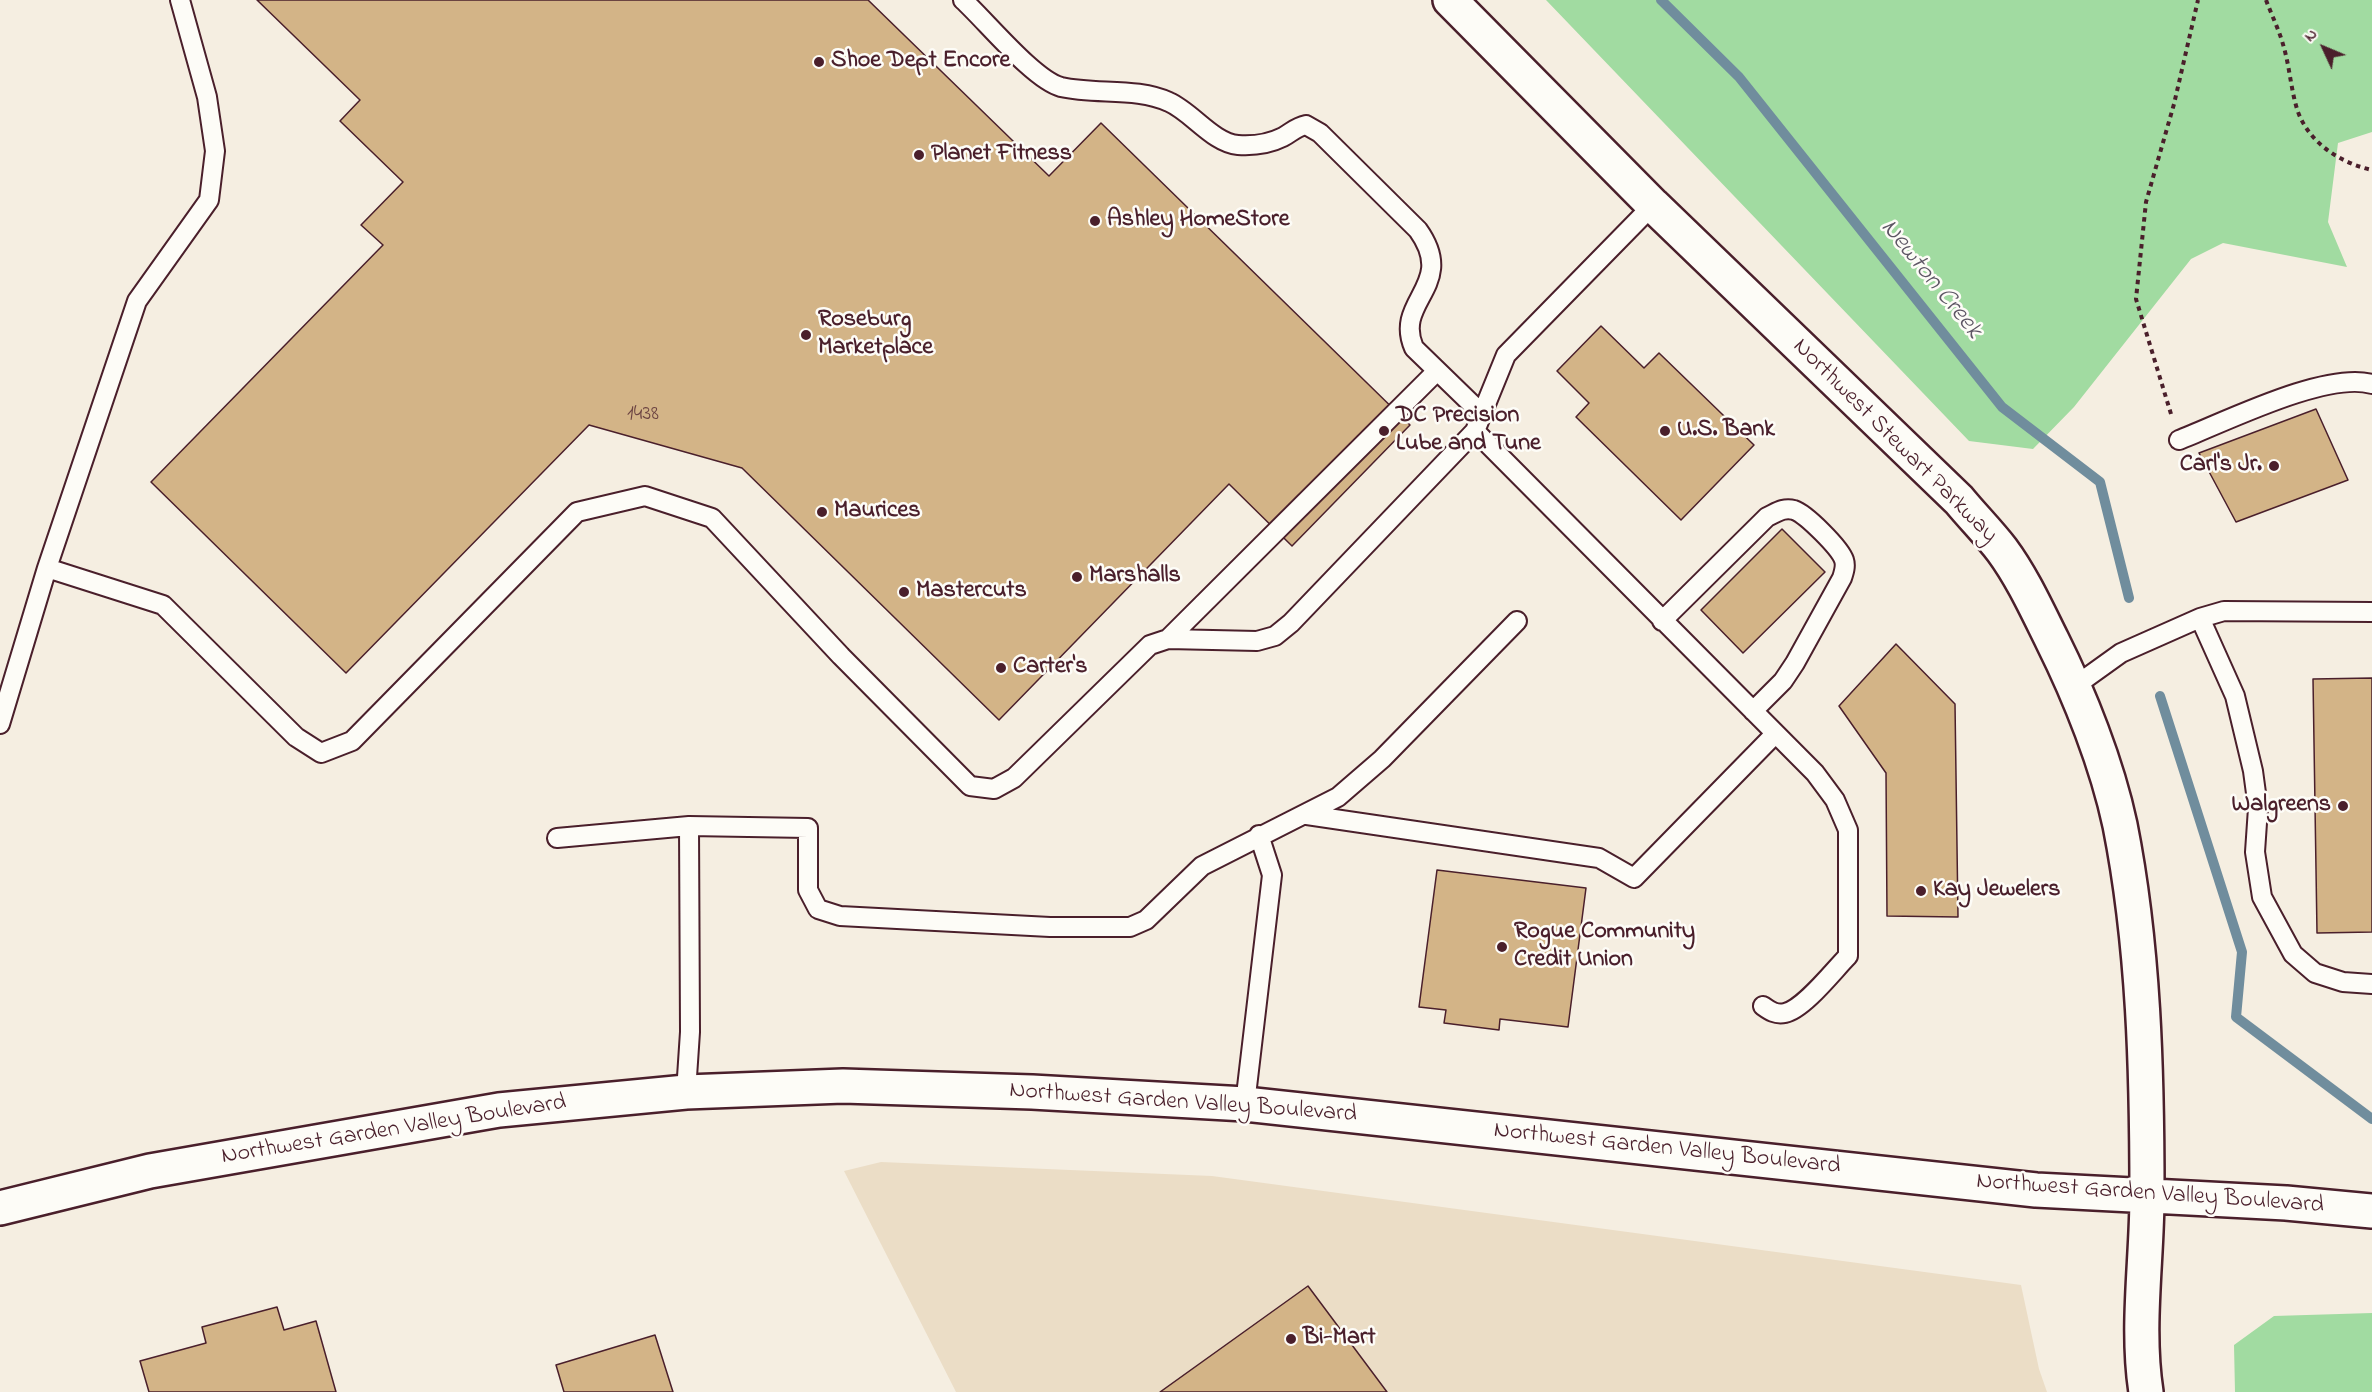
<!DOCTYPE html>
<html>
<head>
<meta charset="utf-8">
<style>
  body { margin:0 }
  #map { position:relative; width:2372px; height:1392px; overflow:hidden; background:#f5eee1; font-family:"Indie Flower",sans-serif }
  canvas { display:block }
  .north { position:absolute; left:2294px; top:18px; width:60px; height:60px; -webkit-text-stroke:4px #fdfcf7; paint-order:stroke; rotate:314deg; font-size:16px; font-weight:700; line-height:24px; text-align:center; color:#4a1f2b }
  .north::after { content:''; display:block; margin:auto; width:21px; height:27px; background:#4a1f2b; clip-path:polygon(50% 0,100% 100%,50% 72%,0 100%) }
</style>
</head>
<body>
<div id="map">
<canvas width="2372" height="1392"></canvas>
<div class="north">N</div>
</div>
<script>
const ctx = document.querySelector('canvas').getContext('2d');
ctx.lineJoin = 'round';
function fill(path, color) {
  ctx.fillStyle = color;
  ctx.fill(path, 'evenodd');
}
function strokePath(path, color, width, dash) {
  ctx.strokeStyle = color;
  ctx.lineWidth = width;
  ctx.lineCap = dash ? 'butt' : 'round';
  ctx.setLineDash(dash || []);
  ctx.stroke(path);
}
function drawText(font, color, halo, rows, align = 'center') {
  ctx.font = font + ' "Indie Flower",sans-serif';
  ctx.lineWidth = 5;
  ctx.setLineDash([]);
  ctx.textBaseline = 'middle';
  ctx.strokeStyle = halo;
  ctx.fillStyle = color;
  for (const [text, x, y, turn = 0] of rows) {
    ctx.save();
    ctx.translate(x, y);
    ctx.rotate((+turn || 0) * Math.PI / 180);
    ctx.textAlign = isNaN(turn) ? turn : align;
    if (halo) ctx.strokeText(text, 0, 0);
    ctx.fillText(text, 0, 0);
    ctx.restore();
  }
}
fill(new Path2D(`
  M881,1162L1212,1176L2021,1285L2039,1369L2047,1392H956L844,1171Z`), '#ebddc6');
fill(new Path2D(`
  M1546,0H2372V132L2338,143L2328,222L2347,267L2223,243L2191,259L2074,407L2033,449L1969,441Z
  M2372,1313V1392H2235L2234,1345L2274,1316Z`), '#a1dba1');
strokePath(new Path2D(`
  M1661,0L1739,77L2002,407L2100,482L2129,598
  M2160,696L2242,952L2236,1017L2372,1119`), '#708d9d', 10);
const building = new Path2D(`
  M257,0H868L1049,176L1101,123L1410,425L1292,546L1229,484L999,720L742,468L589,425L346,673L151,482L383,245L361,225L403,182L340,121L360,100Z
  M1601,326L1644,368L1659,353L1754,445L1681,520L1576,417L1589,403L1557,371Z
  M2316,409L2348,480L2236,522L2199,453Z
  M1782,529L1825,572L1743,653L1701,610Z
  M1896,644L1955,704L1958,917L1887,916L1886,773L1839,706Z
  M2372,678V932L2317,933L2313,679Z
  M1437,870L1586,888L1568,1027L1500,1019L1499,1030L1444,1023L1446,1010L1419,1007Z
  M1308,1286L1387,1392H1160Z
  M277,1307L284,1330L316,1321L336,1392H149L140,1361L206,1343L202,1327Z
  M655,1335L673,1392H564L556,1365Z`);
fill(building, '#d3b487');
strokePath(building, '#4a1f2b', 1.5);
const lane = new Path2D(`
  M963,0C986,21 1034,80 1061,87C1096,95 1137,87 1169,102C1192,112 1213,143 1238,145C1253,146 1269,144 1283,137C1292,132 1296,127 1306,125L1320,133L1418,230C1458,286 1393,300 1414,348L1482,414
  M1475,431L1815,773L1835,800L1848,830V956C1834,970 1804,1009 1785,1013C1776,1015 1770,1011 1763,1006
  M2179,440C2225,422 2326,371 2372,384
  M47,568L163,605L296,737L321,753L352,741L577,512L645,496L712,518L841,656L970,786L994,789L1014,778L1150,645L1168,639L1257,641L1275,636L1291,623L1475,431L1506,355L1653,205
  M2200,618L2235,696L2253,771L2258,808L2255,852L2262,897L2293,954L2315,973L2343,982L2372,984
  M1662,621L1767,517C1776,513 1783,507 1794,510C1806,514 1840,548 1844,560C1846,566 1844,572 1842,578L1795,663L1783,681L1753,711
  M1168,639L1437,371
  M2075,686L2121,653L2200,618L2224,611L2372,612
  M0,724L47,568L137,301L209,200L215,151L207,97L180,0
  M1307,815L1599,858L1634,878L1775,734
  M557,838L689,826
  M686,1092L690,1032L689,826L808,828V890L818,909L840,916L1050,927H1130L1146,920L1202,866L1338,797L1382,759L1517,621
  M1245,1104L1272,875L1259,835`);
const secondary = new Path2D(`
  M1450,0L1653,205L1959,500C1973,517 1989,533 2002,550C2022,577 2037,610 2052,640C2080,696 2107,764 2120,825C2144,946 2147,1072 2147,1195C2147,1260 2136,1327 2146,1392
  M0,1208L150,1171L499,1110L686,1092L843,1086L1032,1092L1245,1104L2036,1190L2286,1203L2372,1211`);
strokePath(lane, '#4a1f2b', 22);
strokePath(secondary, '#4a1f2b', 38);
strokePath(new Path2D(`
  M2266,0C2272,16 2280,32 2284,48C2290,69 2291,91 2298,112C2310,144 2341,163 2372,170
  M2171,414L2136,299L2146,202L2174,104L2198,0`), '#4a1f2b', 4, [4.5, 4.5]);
strokePath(lane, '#fdfcf7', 18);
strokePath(secondary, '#fdfcf7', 33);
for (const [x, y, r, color] of [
  [819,62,6,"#4a1f2b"],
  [919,155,6,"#4a1f2b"],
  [1095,221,6,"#4a1f2b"],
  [806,335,6,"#4a1f2b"],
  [1384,431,6,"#4a1f2b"],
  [1665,431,6,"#4a1f2b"],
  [2274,466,6,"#4a1f2b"],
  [822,512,6,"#4a1f2b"],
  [1077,577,6,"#4a1f2b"],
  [904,592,6,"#4a1f2b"],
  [1001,668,6,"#4a1f2b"],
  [2343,806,6,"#4a1f2b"],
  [1921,891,6,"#4a1f2b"],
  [1502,947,6,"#4a1f2b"],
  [1291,1339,6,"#4a1f2b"]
]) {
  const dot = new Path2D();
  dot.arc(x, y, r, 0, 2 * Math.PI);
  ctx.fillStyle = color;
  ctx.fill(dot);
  strokePath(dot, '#fdfcf7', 2);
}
drawText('21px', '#6c4442', null, [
  ["1438",643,416]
]);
drawText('bold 24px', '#4a1f2b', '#fdfcf7', [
  ["Shoe Dept Encore",831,62],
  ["Planet Fitness",931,155],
  ["Ashley HomeStore",1107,221],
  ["Roseburg",818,321],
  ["Marketplace",818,349],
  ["DC Precision",1396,417],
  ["Lube and Tune",1396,445],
  ["U.S. Bank",1677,431],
  ["Carl's Jr.",2262,466,"right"],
  ["Maurices",834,512],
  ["Marshalls",1089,577],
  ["Mastercuts",916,592],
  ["Carter's",1013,668],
  ["Walgreens",2331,806,"right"],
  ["Kay Jewelers",1933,891],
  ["Rogue Community",1514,933],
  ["Credit Union",1514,961],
  ["Bi-Mart",1303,1339]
], 'left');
drawText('24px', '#4a1f2b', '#fdfcf7', [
  ["Northwest Stewart Parkway",1894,442,45],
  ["Northwest Garden Valley Boulevard",1183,1104,4],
  ["Northwest Garden Valley Boulevard",394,1131,-9],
  ["Northwest Garden Valley Boulevard",1667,1150,6],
  ["Northwest Garden Valley Boulevard",2150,1195,4]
]);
drawText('italic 26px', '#5d5664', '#fdfcf7', [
  ["Newton Creek",1930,280,51]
]);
</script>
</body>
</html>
